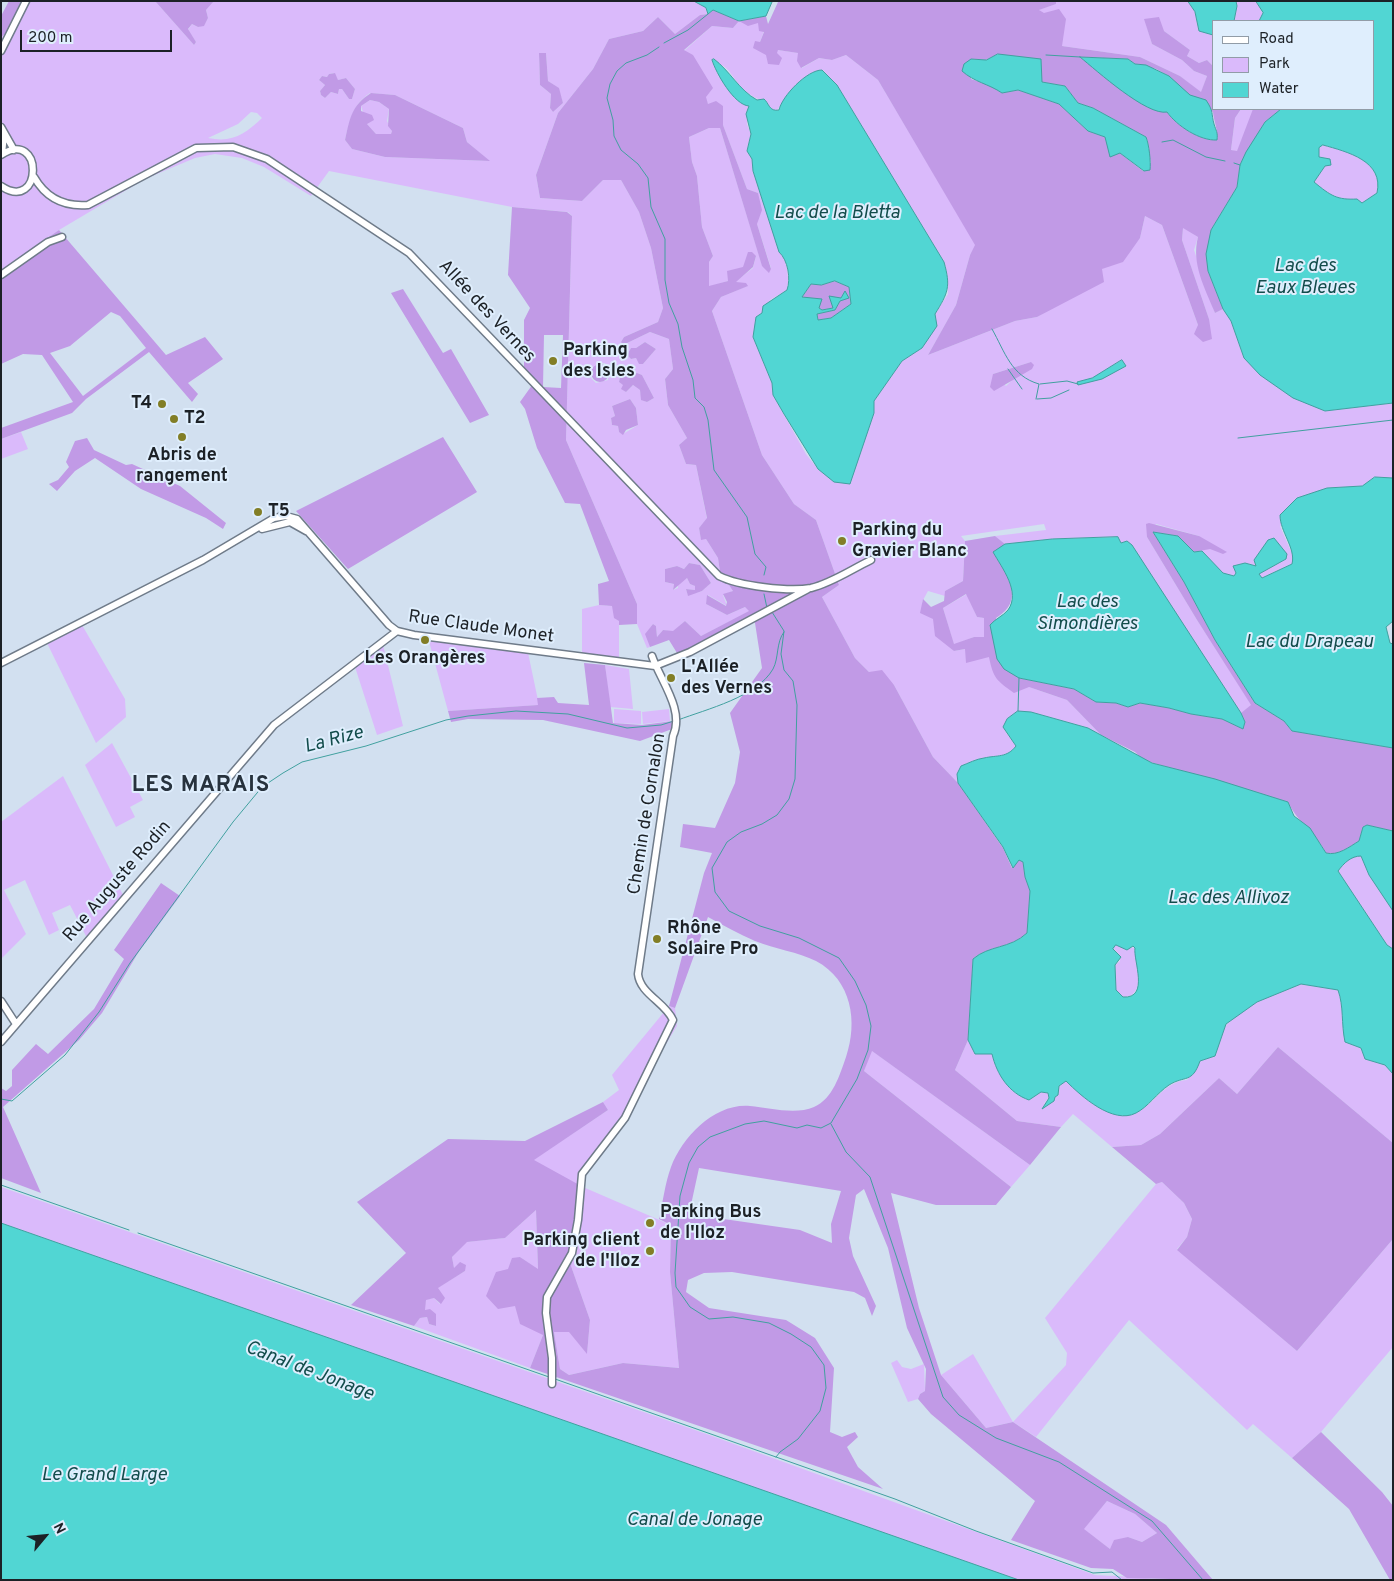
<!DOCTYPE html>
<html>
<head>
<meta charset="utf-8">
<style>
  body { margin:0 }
  #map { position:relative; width:1394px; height:1581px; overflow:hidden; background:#d2e0f0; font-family:Overpass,sans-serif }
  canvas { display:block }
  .frame { position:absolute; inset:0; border:2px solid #1c2126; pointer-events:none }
  .legend { position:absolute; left:1212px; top:20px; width:162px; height:90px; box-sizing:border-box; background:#dfeefd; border:1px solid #919ca7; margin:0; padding:6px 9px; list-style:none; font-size:15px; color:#1c2126 }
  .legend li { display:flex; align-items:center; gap:10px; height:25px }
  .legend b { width:25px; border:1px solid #919ca7 }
  .north { position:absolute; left:20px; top:1511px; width:50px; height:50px; -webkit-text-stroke:4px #dfeefd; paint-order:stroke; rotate:62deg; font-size:14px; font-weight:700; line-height:20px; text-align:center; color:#1c2126 }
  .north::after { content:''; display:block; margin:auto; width:18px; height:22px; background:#1c2126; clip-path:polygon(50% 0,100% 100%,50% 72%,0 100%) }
  .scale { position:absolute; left:20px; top:30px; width:152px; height:22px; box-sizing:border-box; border:2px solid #1c2126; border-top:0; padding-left:6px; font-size:15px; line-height:18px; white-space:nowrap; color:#1c2126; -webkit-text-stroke:4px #dfeefd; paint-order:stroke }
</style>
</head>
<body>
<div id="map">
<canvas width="1394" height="1581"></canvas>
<div class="frame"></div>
<ul class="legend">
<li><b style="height:6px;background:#fff"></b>Road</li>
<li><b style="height:14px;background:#dabafb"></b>Park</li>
<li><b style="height:14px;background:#51d6d3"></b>Water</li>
</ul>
<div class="north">N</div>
<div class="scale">200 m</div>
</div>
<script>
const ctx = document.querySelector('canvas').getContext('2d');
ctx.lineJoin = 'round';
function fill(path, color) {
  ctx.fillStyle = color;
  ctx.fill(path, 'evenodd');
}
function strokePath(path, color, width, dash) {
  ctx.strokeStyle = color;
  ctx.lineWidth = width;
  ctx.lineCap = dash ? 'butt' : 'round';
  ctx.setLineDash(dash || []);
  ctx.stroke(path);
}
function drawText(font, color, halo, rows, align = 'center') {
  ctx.font = font + ' Overpass,sans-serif';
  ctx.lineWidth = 4;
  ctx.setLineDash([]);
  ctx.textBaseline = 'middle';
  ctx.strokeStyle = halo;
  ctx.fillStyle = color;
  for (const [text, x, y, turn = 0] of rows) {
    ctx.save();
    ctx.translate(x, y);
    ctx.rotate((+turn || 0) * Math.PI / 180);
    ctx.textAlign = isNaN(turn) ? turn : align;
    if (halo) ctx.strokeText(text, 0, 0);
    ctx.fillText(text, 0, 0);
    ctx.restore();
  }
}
fill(new Path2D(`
  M21,1H155L194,45L196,42L188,30L192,24L198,27L204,25L208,18L206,10L214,1H694L706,8L708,14L700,15L675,34L658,17L643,31L609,39L593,69L558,113L536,175L540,198L582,201L603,180H621L639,212L651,248L663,308L658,322L624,337L621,342L623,345L650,332L669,339L673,369L665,379L668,405L687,438L679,445L686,464L696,465L707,519L699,528L701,539H706L718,558L720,572L733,591L723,595L727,606L708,595L706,604L727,615L745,607L750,611L701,636L685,621L673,632L663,630L657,637L656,626L653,624L646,634L650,647L647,648L637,624V604L566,440L572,216L568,212L512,207L329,171L311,196L264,167L242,158L215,154L195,158L145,179L59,230L1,270V37L9,31ZM539,53H546L548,81L558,88L563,103L553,112L550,108L551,94L540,85ZM334,73L338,80L346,78L355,89L352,99H349L342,89H339L338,94L331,92L325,98L321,95L320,91L325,85L319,80L322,76L327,77L329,74ZM370,93L395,95L463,128L467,142L489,161L385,157L352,149L345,140C350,120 352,105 370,93ZM251,112L257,113L262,118C245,134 233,143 208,138L238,124ZM645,342L656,349L643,364L639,363L636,358L631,359L627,355L631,348H636ZM605,363L609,370L608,380L596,383L591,378L592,369L597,364ZM628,373L631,375L637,373L642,375L654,398L647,402L642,400L640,390L633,385L626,392L622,389L624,385L619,382L620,377ZM630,399L636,408L638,425L623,434L619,432L618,426L612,425L611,418L615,416L612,406ZM689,563L700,565L711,583L702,591L688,595L686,589L695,590V586L690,584L687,578L678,583V588L673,590L674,584L665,582V569L677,566L684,569Z
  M1056,1H1188L1195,12L1199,31L1213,35V66L1207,60L1199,63L1187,56L1190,50L1164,31L1146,24L1152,44L1182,60L1194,71L1207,76L1201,93L1180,76L1140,57L1062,46L1044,14L1038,10L1056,4Z
  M1236,1H1256L1263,14L1259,21H1234L1237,6Z
  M739,21L758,23L764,31L760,42L776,52L778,50L799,53L802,68L819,58L832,60L846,55L878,80L976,245L970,255L956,305L928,355L1015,321L1037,317L1055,306L1140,238L1145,216L1162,225L1198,325L1209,319L1182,240L1183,227L1198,237L1194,250L1215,313L1223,309L1231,321L1244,358L1325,411L1393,403V478L1375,477L1362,486L1327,488L1280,526L1294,558L1292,564L1261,578L1258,574L1286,559L1256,566L1245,563L1234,566L1236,573L1234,576L1223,574L1202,551L1199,536L1156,524L1147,537L1197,620L1252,706L1241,713L1127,541L1121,543L1117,537L1052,539L1005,544L995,536L1046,530L1044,524L961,536L965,541L963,581L945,591V596L928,591L922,602L954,651L965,649L989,657L1029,687L1067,700L1101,735L1088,728L1031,712L1005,731L1016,746C1007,758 997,755 984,758C976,759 969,763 961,766L957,774L958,783L933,757L894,685L869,672L855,658L822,597L839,585L816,520L794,504L762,455L712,311L721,297L747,286L735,282L753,268L756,256L728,281L709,287V262L713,256L702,227L697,176L692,162L689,137L709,128H720L762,265L769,272L771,268L757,224L758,193L747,189L723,125V106L708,104L684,51L712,26L733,28ZM712,60C717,63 725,66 729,71C738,84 748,98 766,101L769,108L776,111L807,76L823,70L837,85L944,262L947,274L948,294L935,314L922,348L902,361L874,401V413L818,469L806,454L773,395L772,383L753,337L770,300L787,290C795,266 763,196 753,171L752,159L747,151L751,134L747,124L749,106L730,90L723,78L719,77ZM1031,362L1006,386L993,374Z
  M370,100L379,102L389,109L387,121L392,131L391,134H376L367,124L361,106Z
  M1241,109H1253V113L1237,152L1231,150L1235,118Z
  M1323,145C1349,152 1383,161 1377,193L1362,203L1337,197L1326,192L1314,182L1325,166V158L1319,157V148Z
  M21,432L28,449L1,459V439Z
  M967,594L977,617L984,618V637H974L954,645L943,608Z
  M599,605L612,606L619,621V660L582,655V609Z
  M82,625L125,699L126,717L96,743L47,643Z
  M427,634L527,648L539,705L448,711Z
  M383,645L403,726L377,735L355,667Z
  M605,665L629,669L633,709L610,707Z
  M614,709L641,711V724L614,723Z
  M669,709L670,721L643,724L642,712Z
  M112,743L143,800L130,807L135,817L116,827L85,765Z
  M63,776L123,895L87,938L70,905L52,913L59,930L49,935L25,880L4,890L26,934L1,959V822Z
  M1355,856H1361L1369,875L1393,911V949L1387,945L1338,871L1344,863Z
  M1116,945L1135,948C1138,962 1146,998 1123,997L1116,990L1115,965L1120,961L1119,954L1113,948Z
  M1301,984L1338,990C1344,1008 1341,1023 1345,1042L1361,1048L1365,1059L1385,1065L1393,1074V1143L1278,1047L1237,1094L1219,1078L1160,1134L1141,1145L1112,1147L1073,1114L1061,1127L1017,1121L955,1070L968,1040L975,1054H992C997,1074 1009,1093 1029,1100L1041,1092L1048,1093L1049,1098L1043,1104L1058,1095L1059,1087L1066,1080C1081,1096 1112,1124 1136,1113C1155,1104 1163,1082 1187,1080L1200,1061L1215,1056C1219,1047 1221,1030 1228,1023C1246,1002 1277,994 1301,984Z
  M669,1006L675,1008L677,1026L661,1052L627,1119L592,1166L584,1178L583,1187L671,1225L670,1272L679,1368L623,1363L569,1375L560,1369L554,1332L569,1331L587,1353L590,1320L571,1266L580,1232L533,1160L608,1110L603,1102L619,1090L612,1075Z
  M871,1050L1030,1165L1011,1187L864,1071Z
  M1162,1182L1184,1203L1192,1219L1187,1237L1177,1249L1297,1351L1393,1239V1347L1321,1432L1292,1458L1253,1424L1247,1430L1129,1320L1036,1437L1013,1422L986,1428L941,1375L973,1354L1013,1422L1066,1365L1067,1353L1045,1318L1156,1184Z
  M1,1187L712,1436L1095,1575C1105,1576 1149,1576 1154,1580H1019L1,1223Z
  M536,1210L538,1270L520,1257L515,1306L543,1335L530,1368L414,1326L420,1318L427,1317L429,1324L436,1326L424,1310L426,1299L434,1298L440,1304L437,1288L465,1271L454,1269L452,1257L466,1242L505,1238Z
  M897,1360L902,1367L911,1369L924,1364L925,1391L920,1394L918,1399L908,1402L891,1363Z
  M1107,1501L1135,1514L1157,1533L1142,1542L1128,1537L1110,1549L1083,1529Z`), '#dabafb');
fill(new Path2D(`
  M9,1H21L9,31L1,37V16Z
  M155,1H214L206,10L208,18L204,26L198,27L192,24L188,29L196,42L194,45Z
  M783,1H1056V4L1039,10L1044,13L1059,9L1066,19L1062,46L1140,57L1180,76L1201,92L1207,76L1194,71L1182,60L1152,44L1144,19L1159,17L1164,31L1190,50L1187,56L1199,63L1207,60L1213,66V109H1241L1235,118L1231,150L1237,151L1253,109H1281L1265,122L1240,165L1237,187L1211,230L1208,271L1223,309L1215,313C1205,288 1191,264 1198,237L1183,228L1182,240L1209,319L1212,339L1203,342L1194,334L1198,325L1162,225L1145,216L1140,238L1123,262L1102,269L1104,282L1037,317L1015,321L928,355L956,305L970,255L975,245L878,80L846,55L832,60L819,58L801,68L797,61L798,53L778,50L777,53L782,58L779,65L768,64L766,55L753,48L755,41L760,42L764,32L759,31L758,23L748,26L739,21L733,28L712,26L684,50L693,55L713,88L706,97L708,104L716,101L723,106V125L747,189L758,193L762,210L757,224L771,269L769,273L762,266L720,128H709L689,137L692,162L697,176L702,227L713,256L709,262V286L728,281L727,271L743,267L748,252H752L756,256L753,267L736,282L746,283L748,286L721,297L712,311L762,455L794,504L816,520L839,585L822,597L855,658L869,672L882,670L894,685L933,757L958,783L1003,848L1012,868L1019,860L1023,861L1025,877L1030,891L1027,933C1010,949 989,945 973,959L968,1040L955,1070L1017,1121L1061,1127L1030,1165L872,1051L864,1071L1011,1187L996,1205H936L891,1193L919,1308L941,1375L986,1428L1013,1422L1166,1525L1213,1580L1127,1578L1113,1569L1091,1568L1011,1540L1035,1501L931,1414L918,1399L920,1394L925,1391L926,1369L907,1328L888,1248L864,1189L856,1195L849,1238L853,1256L876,1306L872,1316L865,1298L854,1292L732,1272L704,1273L688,1280L686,1292L709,1308L786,1320L815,1338L834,1368L830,1432L842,1437L855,1432L858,1437L847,1447L858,1467L883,1489L530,1368L543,1335L520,1324L515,1306L498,1309L486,1296L496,1272L508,1269L512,1258L520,1257L538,1269L536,1210L505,1238L467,1242L452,1257L454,1268L460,1262L466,1265L465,1271L438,1288L445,1298L441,1304L434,1298L426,1300L425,1310L430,1309L436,1314V1326L429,1324L427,1317L420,1318L414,1326L351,1305L406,1253L357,1202L448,1139L525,1141L603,1102L608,1110L534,1160L583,1187L580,1232L571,1266L590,1320L587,1354L569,1332H554L560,1369L569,1375L623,1363L679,1368L670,1272L671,1225L659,1219C663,1202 665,1183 671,1167C683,1136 715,1103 750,1106C769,1108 796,1115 814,1107C833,1099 840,1074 846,1057C858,1022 852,980 816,961C798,952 775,949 755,941C739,934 723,925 708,917L675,1008L669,1006L704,873L712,853L680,847L683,824L715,828L735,783L740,752L730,713L762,668L755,623L752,617L695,646L677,653L669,640L650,647L645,634L653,624L656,626L657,637L663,630L673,631L685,621L701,636L749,611L745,607L727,615L706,604L707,595L726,606L727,602L723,594L733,591L720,572L718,558L706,539L701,540L699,528L707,518L696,465L686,464L679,445L687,438L668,405L665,379L673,369L669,339L650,332L623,345L621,342L624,337L658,322L663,308L651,248L639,212L621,180H603L582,201L540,198L536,175L558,113L593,69L609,39L643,31L658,17L675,34L700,15L708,14L713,10L739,21L766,16L768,24L778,2ZM998,54L1042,82L1065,86L1078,103L1093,108L1146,137C1150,145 1148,153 1151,162L1143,171L1120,153L1105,137L1088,131L1059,104L1018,90L1002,93L990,85L971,79V59L986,60ZM1080,57L1128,59L1135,64L1156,69L1169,76L1182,90L1213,112C1214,122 1218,130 1217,140C1200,141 1177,126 1167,112ZM699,1168L841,1191L831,1224L832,1243L800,1230L689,1214ZM1107,1501L1135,1514L1157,1533L1142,1542L1128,1537L1114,1540L1110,1549L1084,1529Z
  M539,53H546L548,81L559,88L563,103L553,112L550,108L551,94L540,85Z
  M335,73L338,80L346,78L355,89L352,99H349L342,89H339L338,94L331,92L325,98L321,95L320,91L325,85L319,80L322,76L327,77L329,74Z
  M371,93L395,95L463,128L467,142L490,161L385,157L352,149L345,140C350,118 351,106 371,93ZM370,100L379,102L389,109L388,126L392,131L391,134H376L367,124L374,120L372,115L361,111V106Z
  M512,207L567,212L572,216L566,440L637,604V624L619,625V621L614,618L612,606L599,605L598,584L609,581L580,504L565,503L537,448L525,409L520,402L535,381L524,369V320L530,308L508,275ZM544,335H563L561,388L543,387Z
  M59,230L166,355L205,337L223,359L188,383L198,394L192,402L149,352L86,399L72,413L1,439V428L73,402L42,355L23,354L1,364V270ZM111,312L120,316L146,348L83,396L50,353L70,346Z
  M835,281L849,287L851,304L831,318L818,320L817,314L835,310L845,292L841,298H834L833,308L822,310L802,297L811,284L821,285Z
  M403,289L443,353L451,349L489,415L470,423L391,293Z
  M645,342L656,349L643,364H639L636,358L631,359L627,355L631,348H636Z
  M1031,362L1034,365L1032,369L994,391L990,387L993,374Z
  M591 373a9 9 0 1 1 18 0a9 9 0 1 1-18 0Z
  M628,373L631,375L637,373L642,375L654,398L647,402L641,400L640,390L633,385L626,392L621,389L623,385L619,382L620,377Z
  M630,399L636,408L638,425L626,430L623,435L619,432L618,426L612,425L611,418L615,416L612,406Z
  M443,437L477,492L348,569L296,511Z
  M87,438L94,450L126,465L132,464L180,486L226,523L223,529L206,518L141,489L95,458L75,471L57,491L49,484L58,480L69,467L66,462L75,441Z
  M1149,523L1199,536L1227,552L1223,554L1210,549L1194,552L1178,536L1153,532L1184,582L1215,640L1255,703L1284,721L1292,731L1393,748V831L1367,825L1363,827L1359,841C1349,847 1338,856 1326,853C1315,832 1297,822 1288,802L1143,760L1135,752L1101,735L1067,700L1029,687L1014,693C997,681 993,678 989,657L966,663L965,649L954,651L935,636L933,619L920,613L923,599L931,607L944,601L945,591L963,581L965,541L995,536L1005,544L994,552C1007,576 1026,600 996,618L1019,678L1074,689L1096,702L1116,703L1128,707L1140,703L1169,708L1191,714L1222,719L1243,729L1245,722L1241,713L1251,705L1197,620L1147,537L1146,524ZM966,594L977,617L984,618V637H974L954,644L943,608Z
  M689,563L700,565L711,583L702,591L688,596L686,589L695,590V586L690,584L687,578L673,590L674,584L665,582V569L677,566L684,569Z
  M584,663L605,665L613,723L642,725L673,721L672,729L640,741L543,720L468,719L451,722L448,711L538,705L537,698L554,697L558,703L589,705Z
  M161,883L180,896L138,953L102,1013L79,1040L3,1107L41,1193L1,1178V1088L6,1091L12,1086V1070L36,1044L48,1054L94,1009L124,959L114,950Z
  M1278,1047L1393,1143V1239L1297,1351L1177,1250L1187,1237L1192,1219L1184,1203L1162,1182L1156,1184L1112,1147L1141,1145L1160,1134L1219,1078L1237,1094Z
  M1321,1432L1382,1492L1393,1506V1580H1390L1349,1509L1292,1458Z`), '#c19ae6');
const water = new Path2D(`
  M694,1H771L772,2L766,16L739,21L713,10L708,14L706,8Z
  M1188,1H1236L1237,6L1234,21H1213V35L1199,31L1195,12Z
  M1256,1H1393V403L1325,411L1293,398L1260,375L1244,358L1231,321L1223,309L1208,271L1206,254L1211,230L1237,187L1240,165L1246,152L1265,122L1281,109H1373V21H1259L1263,13ZM1323,145C1348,152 1384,161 1377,193L1362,203L1357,199C1337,200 1331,196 1314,182L1325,166L1331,165L1330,159L1319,157V148Z
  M998,54L1041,59L1042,82L1065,86L1078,103L1093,108L1146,137C1149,144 1151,162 1150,170L1144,171L1120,153L1110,157L1105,137L1088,131L1059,104L1018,90L1002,93C989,84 974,82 962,71L964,64L971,59L986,60Z
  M1080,57L1128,59L1135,64L1146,65L1169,76L1190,95L1206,100C1214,112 1211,113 1214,124C1216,131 1218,132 1217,140C1200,141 1177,126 1167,112C1147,116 1097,71 1080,57Z
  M714,59C730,71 739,90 757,100L764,99C769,103 769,112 779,110C782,96 807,70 822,70L837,85L944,262C951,287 948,293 935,314L937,326L922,348L902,361L874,401V413L850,484L834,482L818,469L784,414L773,395L772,383L753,337L756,317L762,313L763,306L787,290C791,279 788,260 779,252L753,171L752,159L747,151L751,134L746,114L749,106C734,105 716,73 712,60ZM835,281L849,287L851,304L831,318L818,320L817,314L835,310L840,301L849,298L845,291L841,298L829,296L833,308L822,310L819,308L822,299L802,297L811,284L821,285Z
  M1122,360L1126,366L1102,379L1078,385L1077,382L1092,378Z
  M1375,477L1393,478V621L1386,627L1390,643L1393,644V748L1292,731L1284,721L1255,703L1215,640L1184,582L1153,532L1178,536L1194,552L1202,551L1223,573L1234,576L1236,573L1233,566L1245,563L1256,566L1254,560L1268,540L1274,538L1287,554L1286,559L1259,574L1262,578L1292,564C1296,548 1280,532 1280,515L1297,498L1327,488L1362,486Z
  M1118,537L1121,543L1127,541L1132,545L1241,713L1245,722L1243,729L1222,719L1191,714L1169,708L1140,703L1128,707L1116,703L1096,702L1074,689L1019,678L1004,669L997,659L990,625C995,619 1003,616 1008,610C1021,592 1002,568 993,552L1005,544L1052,539Z
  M1018,711L1031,712L1088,728L1152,763L1215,779L1288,802L1294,816L1310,828L1326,853C1338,856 1349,847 1359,841L1363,827L1367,825L1393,831V911L1369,875L1361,856C1351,856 1344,863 1338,871L1387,945L1393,949V1074L1385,1065L1365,1059L1361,1048L1345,1042C1341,1023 1344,1007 1338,990L1301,984L1257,1002L1226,1024L1215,1056L1200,1061C1192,1084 1185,1075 1169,1085C1157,1093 1148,1107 1136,1113C1113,1125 1081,1096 1066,1081L1059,1086L1058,1095L1055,1097L1054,1101L1042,1109L1049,1098L1048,1093L1041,1092L1029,1100C1009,1093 997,1075 992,1054H975L968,1040L973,959C989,945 1010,949 1027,933L1030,891L1025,877L1023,862L1019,860L1013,868L1003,847L958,783L957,774L961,766C969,763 976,759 984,758C997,755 1007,758 1016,746L1003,727L1007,719ZM1116,945L1127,950L1133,946L1135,948C1133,960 1150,999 1123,997L1116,990L1115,965L1121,957L1113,949Z
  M1,1223L1019,1580H1Z`);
fill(water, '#51d6d3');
strokePath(water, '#41a09f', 1);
strokePath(new Path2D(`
  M664,43L688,30L708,14
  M659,47L647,55L626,63L617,71L610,84L607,98L613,120L614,136L621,150L638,164L648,178L651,207L665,239V280L669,303L678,324L682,347L693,380L695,398L704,407L708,420L714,470L747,517L755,554L766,567L764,575
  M1046,55L1080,57
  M1162,142L1173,140L1206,157L1225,161
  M1234,163L1240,165
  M992,329C1005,352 1011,376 1039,384L1036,399
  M1008,369L1022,389
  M1040,384L1067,381L1078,384
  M1037,399L1051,398L1069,390
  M1238,438L1393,420
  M764,594L767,608
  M772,612L784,631L781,654L784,670L793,681L797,705L795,779L789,799L777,815L762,824L741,832L727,842L712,868L715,892L729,911L760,926L799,938L839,958L855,981L866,1005L871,1026L868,1050L857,1079L831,1123L821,1128L807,1125L797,1128L764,1121L745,1124L710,1137L698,1147L689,1163L680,1196L675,1273L676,1287L690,1307L709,1319L733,1317L769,1323L791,1334L811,1347L824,1365L826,1388L820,1411L798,1439L780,1452L776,1457
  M1018,711L1019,678
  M678,720C707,709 757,697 773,669C779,658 776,642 784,632
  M1,1099L12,1101L65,1055L99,1012L130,963L233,822L262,787L283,773L302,762L366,746L446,720L468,716L516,711L568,714L627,728L661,725L674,721
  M831,1124L846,1152L870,1177L943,1397L959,1415L996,1438L1059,1462L1152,1521L1203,1580
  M1,1185L129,1230
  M138,1233L549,1377
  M555,1379L895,1499L976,1531L1093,1573L1112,1572L1122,1580`), '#41a09f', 1);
const minor = new Path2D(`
  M1,51L26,1
  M1,127L14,150
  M2,154L4,135
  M1,155C44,127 43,214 1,186
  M34,177C46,198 64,207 88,205L196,148L233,147L267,159L409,253L719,576C739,586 789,592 811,588C832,583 852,569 871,560
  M1,275L48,242L62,237
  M262,529L290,522L306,531
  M1,663L203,560L274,518L286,516L297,519L389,625L397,631L414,635L655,666L690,652L808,589
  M1,1001L16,1024
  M1,1042L274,725L397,631
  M552,1384V1358L546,1313L547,1297L572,1253L578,1220L582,1174L625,1118L673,1020C665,1002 640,994 638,974L673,736C685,710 660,680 652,656`);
strokePath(minor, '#6f7b89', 9);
strokePath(minor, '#fff', 6);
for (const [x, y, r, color] of [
  [553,361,5,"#827e26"],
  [162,404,5,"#827e26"],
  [174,419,5,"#827e26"],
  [182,437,5,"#827e26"],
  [258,512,5,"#827e26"],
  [842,541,5,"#827e26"],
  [425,640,5,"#827e26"],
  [671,678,5,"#827e26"],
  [657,939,5,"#827e26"],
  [650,1223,5,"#827e26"],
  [650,1251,5,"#827e26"]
]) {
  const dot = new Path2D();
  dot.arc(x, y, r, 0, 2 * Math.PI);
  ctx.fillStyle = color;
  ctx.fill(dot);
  strokePath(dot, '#dfeefd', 2);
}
drawText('18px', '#1c2126', '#dfeefd', [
  ["Allée des Vernes",486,312,47],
  ["Rue Claude Monet",481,628,8],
  ["Chemin de Cornalon",648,814,-81],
  ["Rue Auguste Rodin",118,882,-49]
]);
drawText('bold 18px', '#1c2126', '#dfeefd', [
  ["Parking",563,351],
  ["des Isles",563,372],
  ["T4",152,404,"right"],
  ["T2",184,419],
  ["Abris de",182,456,"center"],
  ["rangement",182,477,"center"],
  ["T5",268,512],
  ["Parking du",852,531],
  ["Gravier Blanc",852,552],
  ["Les Orangères",425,659,"center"],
  ["L'Allée",681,668],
  ["des Vernes",681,689],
  ["Rhône",667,929],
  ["Solaire Pro",667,950],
  ["Parking Bus",660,1213],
  ["de l'Iloz",660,1234],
  ["Parking client",640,1241,"right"],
  ["de l'Iloz",640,1262,"right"]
], 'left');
drawText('italic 19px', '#124c4b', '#dfeefd', [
  ["Lac de la Bletta",837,214],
  ["Lac des",1305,267],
  ["Eaux Bleues",1305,289],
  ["Lac des",1087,603],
  ["Simondières",1087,625],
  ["Lac du Drapeau",1309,643],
  ["La Rize",334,741,-15],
  ["Lac des Allivoz",1228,899],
  ["Canal de Jonage",309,1372,21],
  ["Le Grand Large",104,1476],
  ["Canal de Jonage",694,1521]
]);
ctx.letterSpacing = '1px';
drawText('bold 22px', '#27323d', '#dfeefd', [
  ["LES MARAIS",201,787]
]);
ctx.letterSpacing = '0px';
</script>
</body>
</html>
